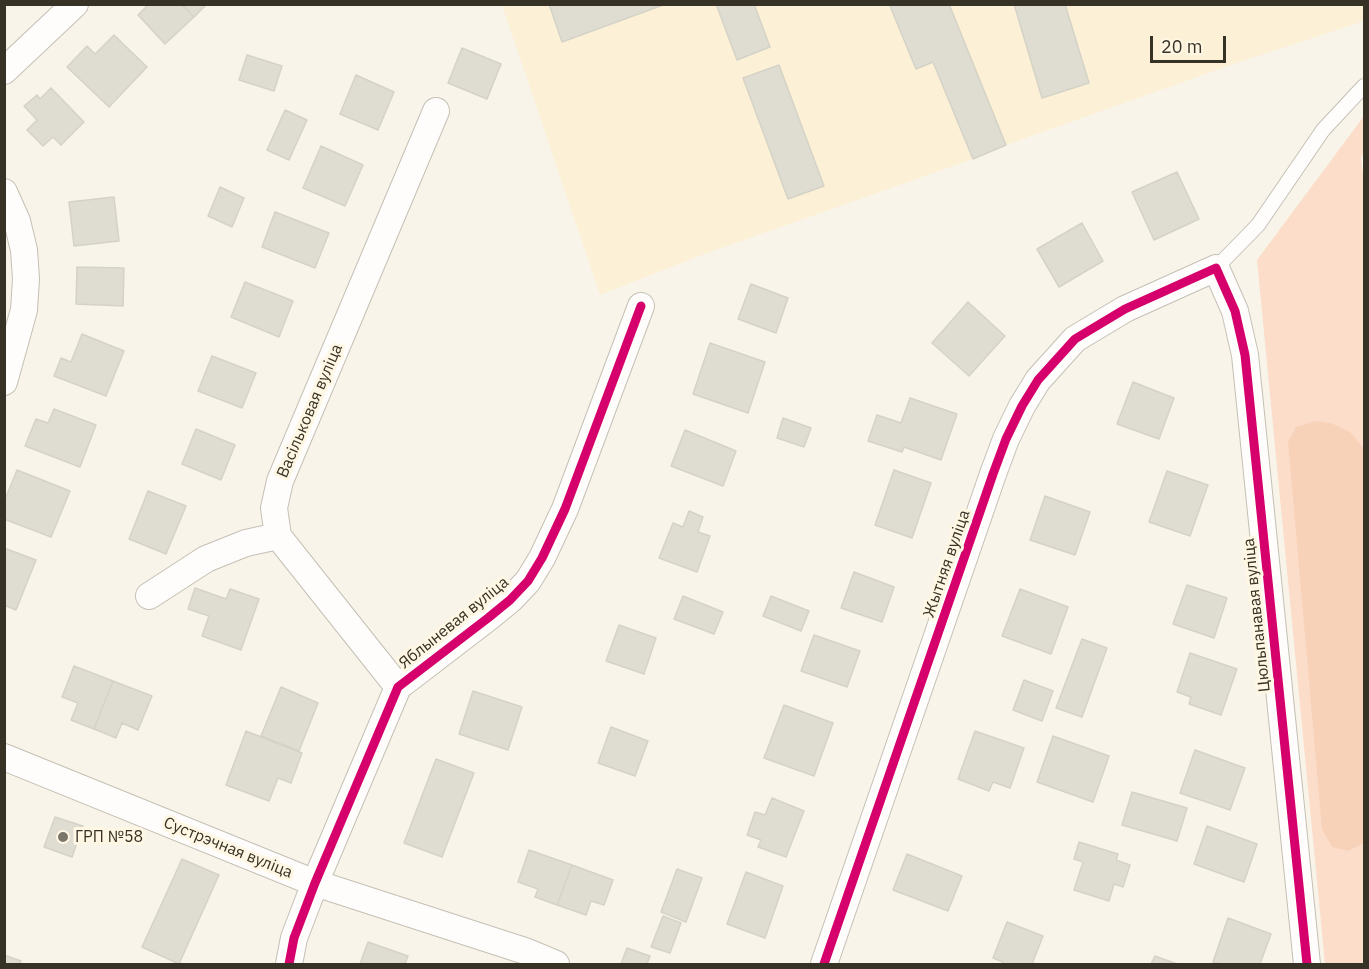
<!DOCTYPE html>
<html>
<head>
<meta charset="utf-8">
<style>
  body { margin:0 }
  #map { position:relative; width:1369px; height:969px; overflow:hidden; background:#f9f4e9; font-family:"IBM Plex Sans",sans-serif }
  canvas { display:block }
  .frame { position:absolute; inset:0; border:6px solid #373226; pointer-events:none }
  .scale { position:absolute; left:1150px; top:36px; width:76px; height:27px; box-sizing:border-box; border:3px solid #373226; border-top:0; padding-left:8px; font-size:18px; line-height:21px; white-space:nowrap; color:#373226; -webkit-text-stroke:4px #fff7e3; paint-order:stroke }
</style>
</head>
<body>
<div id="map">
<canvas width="1369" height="969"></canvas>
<div class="frame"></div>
<div class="scale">20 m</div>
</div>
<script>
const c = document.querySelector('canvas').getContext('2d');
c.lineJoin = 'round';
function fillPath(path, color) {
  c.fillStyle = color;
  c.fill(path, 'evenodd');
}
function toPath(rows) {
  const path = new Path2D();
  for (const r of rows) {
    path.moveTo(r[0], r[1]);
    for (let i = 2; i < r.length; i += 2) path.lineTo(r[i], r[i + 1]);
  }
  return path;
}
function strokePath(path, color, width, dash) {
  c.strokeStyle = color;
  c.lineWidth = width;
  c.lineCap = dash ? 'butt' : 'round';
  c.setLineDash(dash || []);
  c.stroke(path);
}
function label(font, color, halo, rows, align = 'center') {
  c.font = font + ' "IBM Plex Sans",sans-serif';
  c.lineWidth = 6;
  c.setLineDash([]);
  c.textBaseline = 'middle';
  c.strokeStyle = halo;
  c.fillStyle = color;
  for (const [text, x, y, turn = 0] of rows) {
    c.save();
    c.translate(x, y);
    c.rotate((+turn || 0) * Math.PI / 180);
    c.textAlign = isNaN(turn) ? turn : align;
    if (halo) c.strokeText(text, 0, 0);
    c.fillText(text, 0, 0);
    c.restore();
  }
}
fillPath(toPath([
  [1362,4,1364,21,1228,66,1006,145,973,159,699,256,600,295,502,5]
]), '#fcf1d6');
fillPath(toPath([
  [1364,116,1364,147,1361,159,1364,184,1364,964,1325,964,1257,260]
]), '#fbddca');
fillPath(toPath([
  [1315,421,1331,423,1350,432,1364,449,1364,843,1348,851,1332,847,1322,829,1288,442,1296,427]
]), '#f8d1b9');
const building = toPath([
  [149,4,181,4,194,17,165,44,138,15,149,4],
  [181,4,207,4,194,17,181,4],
  [549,4,663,4,663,5,562,42,549,4],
  [716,4,754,4,770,47,737,60,716,4],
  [894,4,949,4,1006,145,973,159,933,62,916,69,890,6,894,4],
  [1014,4,1065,4,1089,83,1042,98,1014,4],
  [114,35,147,67,109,107,67,67,87,46,95,54,114,35],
  [462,48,501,64,487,99,448,83,462,48],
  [247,55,282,66,274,91,239,80,247,55],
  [779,65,824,186,788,199,743,78,779,65],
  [356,75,394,92,378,130,340,114,356,75],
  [51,88,84,122,61,145,53,137,43,146,27,130,37,120,24,106,37,95,40,99,51,88],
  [285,110,307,120,289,160,267,150,285,110],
  [321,146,363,165,345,206,303,188,321,146],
  [1177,172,1199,219,1154,240,1132,192,1177,172],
  [220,187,244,198,232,227,208,216,220,187],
  [114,197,119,241,74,246,69,202,114,197],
  [275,212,329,233,315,268,262,247,275,212],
  [1082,223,1103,261,1059,287,1037,249,1082,223],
  [77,267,124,268,123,306,76,304,77,267],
  [245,282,293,301,279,337,231,317,245,282],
  [751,284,788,298,776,333,738,319,751,284],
  [968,302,1005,336,969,376,932,343,968,302],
  [82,334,124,351,106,396,54,376,61,358,71,362,82,334],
  [710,343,765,362,748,413,693,394,710,343],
  [212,356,256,373,242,408,198,391,212,356],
  [1133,382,1174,398,1159,439,1117,424,1133,382],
  [910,398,957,414,941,460,904,447,902,452,868,441,877,415,901,423,910,398],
  [54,409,96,425,80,467,25,446,36,419,48,423,54,409],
  [783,418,811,428,804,447,777,438,783,418],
  [196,429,235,445,221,480,182,464,196,429],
  [685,430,736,451,723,486,671,466,685,430],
  [17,470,70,491,51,537,4,519,4,502,17,470],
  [894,470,931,483,912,538,875,525,894,470],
  [1167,471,1208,485,1190,536,1149,522,1167,471],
  [148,491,186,506,166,554,129,539,148,491],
  [1045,496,1090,512,1075,555,1030,540,1045,496],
  [689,511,703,517,698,532,710,536,697,572,659,558,673,523,683,527,689,511],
  [4,548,36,560,16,610,4,605,4,548],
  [854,572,894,587,882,622,841,608,854,572],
  [1187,585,1227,598,1214,638,1173,624,1187,585],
  [195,588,226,599,230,589,259,599,241,650,202,636,209,616,188,609,195,588],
  [1020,589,1068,607,1051,654,1002,636,1020,589],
  [683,596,723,612,714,634,674,619,683,596],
  [771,596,809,611,801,631,763,616,771,596],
  [619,625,656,638,644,674,606,661,619,625],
  [814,635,860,651,847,687,801,671,814,635],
  [1082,639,1107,648,1082,717,1056,708,1082,639],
  [1190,653,1237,669,1221,715,1189,704,1191,697,1177,692,1190,653],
  [74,666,113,681,94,729,71,720,78,703,62,697,74,666],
  [1024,680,1053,691,1042,721,1013,710,1024,680],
  [113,681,152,696,138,730,122,723,116,738,94,729,113,681],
  [281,687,318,703,299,751,261,736,281,687],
  [473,691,522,707,508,750,459,734,473,691],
  [784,705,833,723,814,776,764,758,784,705],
  [611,727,648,741,635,776,598,763,611,727],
  [246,731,302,753,291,783,278,778,269,801,226,785,246,731],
  [975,731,1024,748,1010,788,993,782,989,791,958,779,975,731],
  [1053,736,1109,756,1093,802,1037,782,1053,736],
  [1195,750,1245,768,1230,810,1180,793,1195,750],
  [436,759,474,773,442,857,404,843,436,759],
  [1132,792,1187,808,1177,841,1122,825,1132,792],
  [772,798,804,811,786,857,758,847,761,840,747,835,755,812,765,815,772,798],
  [55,817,83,826,72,857,44,847,55,817],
  [1207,826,1257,844,1244,882,1194,864,1207,826],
  [1079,842,1118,854,1116,860,1130,865,1123,887,1114,884,1109,901,1074,890,1083,862,1074,859,1079,842],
  [529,850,572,865,557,905,535,897,538,889,518,882,529,850],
  [907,854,962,876,948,911,893,890,907,854],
  [182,859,219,875,179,964,142,947,182,859],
  [572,865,613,880,604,905,591,901,586,915,557,905,572,865],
  [677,869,702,878,686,922,661,912,677,869],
  [746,872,783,886,765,938,727,924,746,872],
  [663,916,681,923,670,953,651,947,663,916],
  [1228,918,1271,934,1260,964,1221,964,1213,962,1228,918],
  [1007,922,1043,936,1032,964,1002,964,1003,962,993,958,1007,922],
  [368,942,408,956,405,964,360,964,368,942],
  [627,948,650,956,647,964,621,964,627,948],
  [4,955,21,961,20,964,4,964,4,955],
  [1155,956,1177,964,1151,964,1155,956]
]);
fillPath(building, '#dfddd1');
strokePath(building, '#d5d2c7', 1.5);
const lane = toPath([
  [1216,268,1258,225,1323,130,1364,86]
]);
const street = toPath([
  [4,71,75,4],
  [4,192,17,221,24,250,26,279,24,310,4,382],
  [149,596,206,559,246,543,278,536],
  [398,687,278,536,274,508,280,481,436,111],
  [4,757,315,883,525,951,556,964],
  [289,964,294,938,315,883,398,687,488,618,510,600,528,581,542,558,565,509,641,306],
  [824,964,993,474,1006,439,1022,406,1038,380,1075,339,1125,309,1216,268,1235,311,1245,355,1307,964]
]);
strokePath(lane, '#c5c0b5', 16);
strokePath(street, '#c5c0b5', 28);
strokePath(lane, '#fefdfc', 14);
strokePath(street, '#fefdfc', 26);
strokePath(toPath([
  [289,964,294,938,315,883,398,687,488,618,510,600,528,581,542,558,565,509,641,306],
  [824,964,993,474,1006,439,1022,406,1038,380,1075,339,1125,309,1216,268,1235,311,1245,355,1307,964]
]), '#d6006c', 9);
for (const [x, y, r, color] of [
  [63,837,6,"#7b766a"]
]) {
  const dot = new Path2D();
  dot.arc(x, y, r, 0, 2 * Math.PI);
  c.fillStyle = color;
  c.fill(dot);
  strokePath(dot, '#fff7e3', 2);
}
label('16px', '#373226', '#fff7e3', [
  ["Васільковая вуліца",310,411,-67],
  ["Жытняя вуліца",947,564,-71],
  ["Цюльпанавая вуліца",1257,615,-96],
  ["Яблыневая вуліца",454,623,-39],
  ["Сустрэчная вуліца",228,848,22]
]);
label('16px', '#373226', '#fff7e3', [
  ["ГРП №58",75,837]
], 'left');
</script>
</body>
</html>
